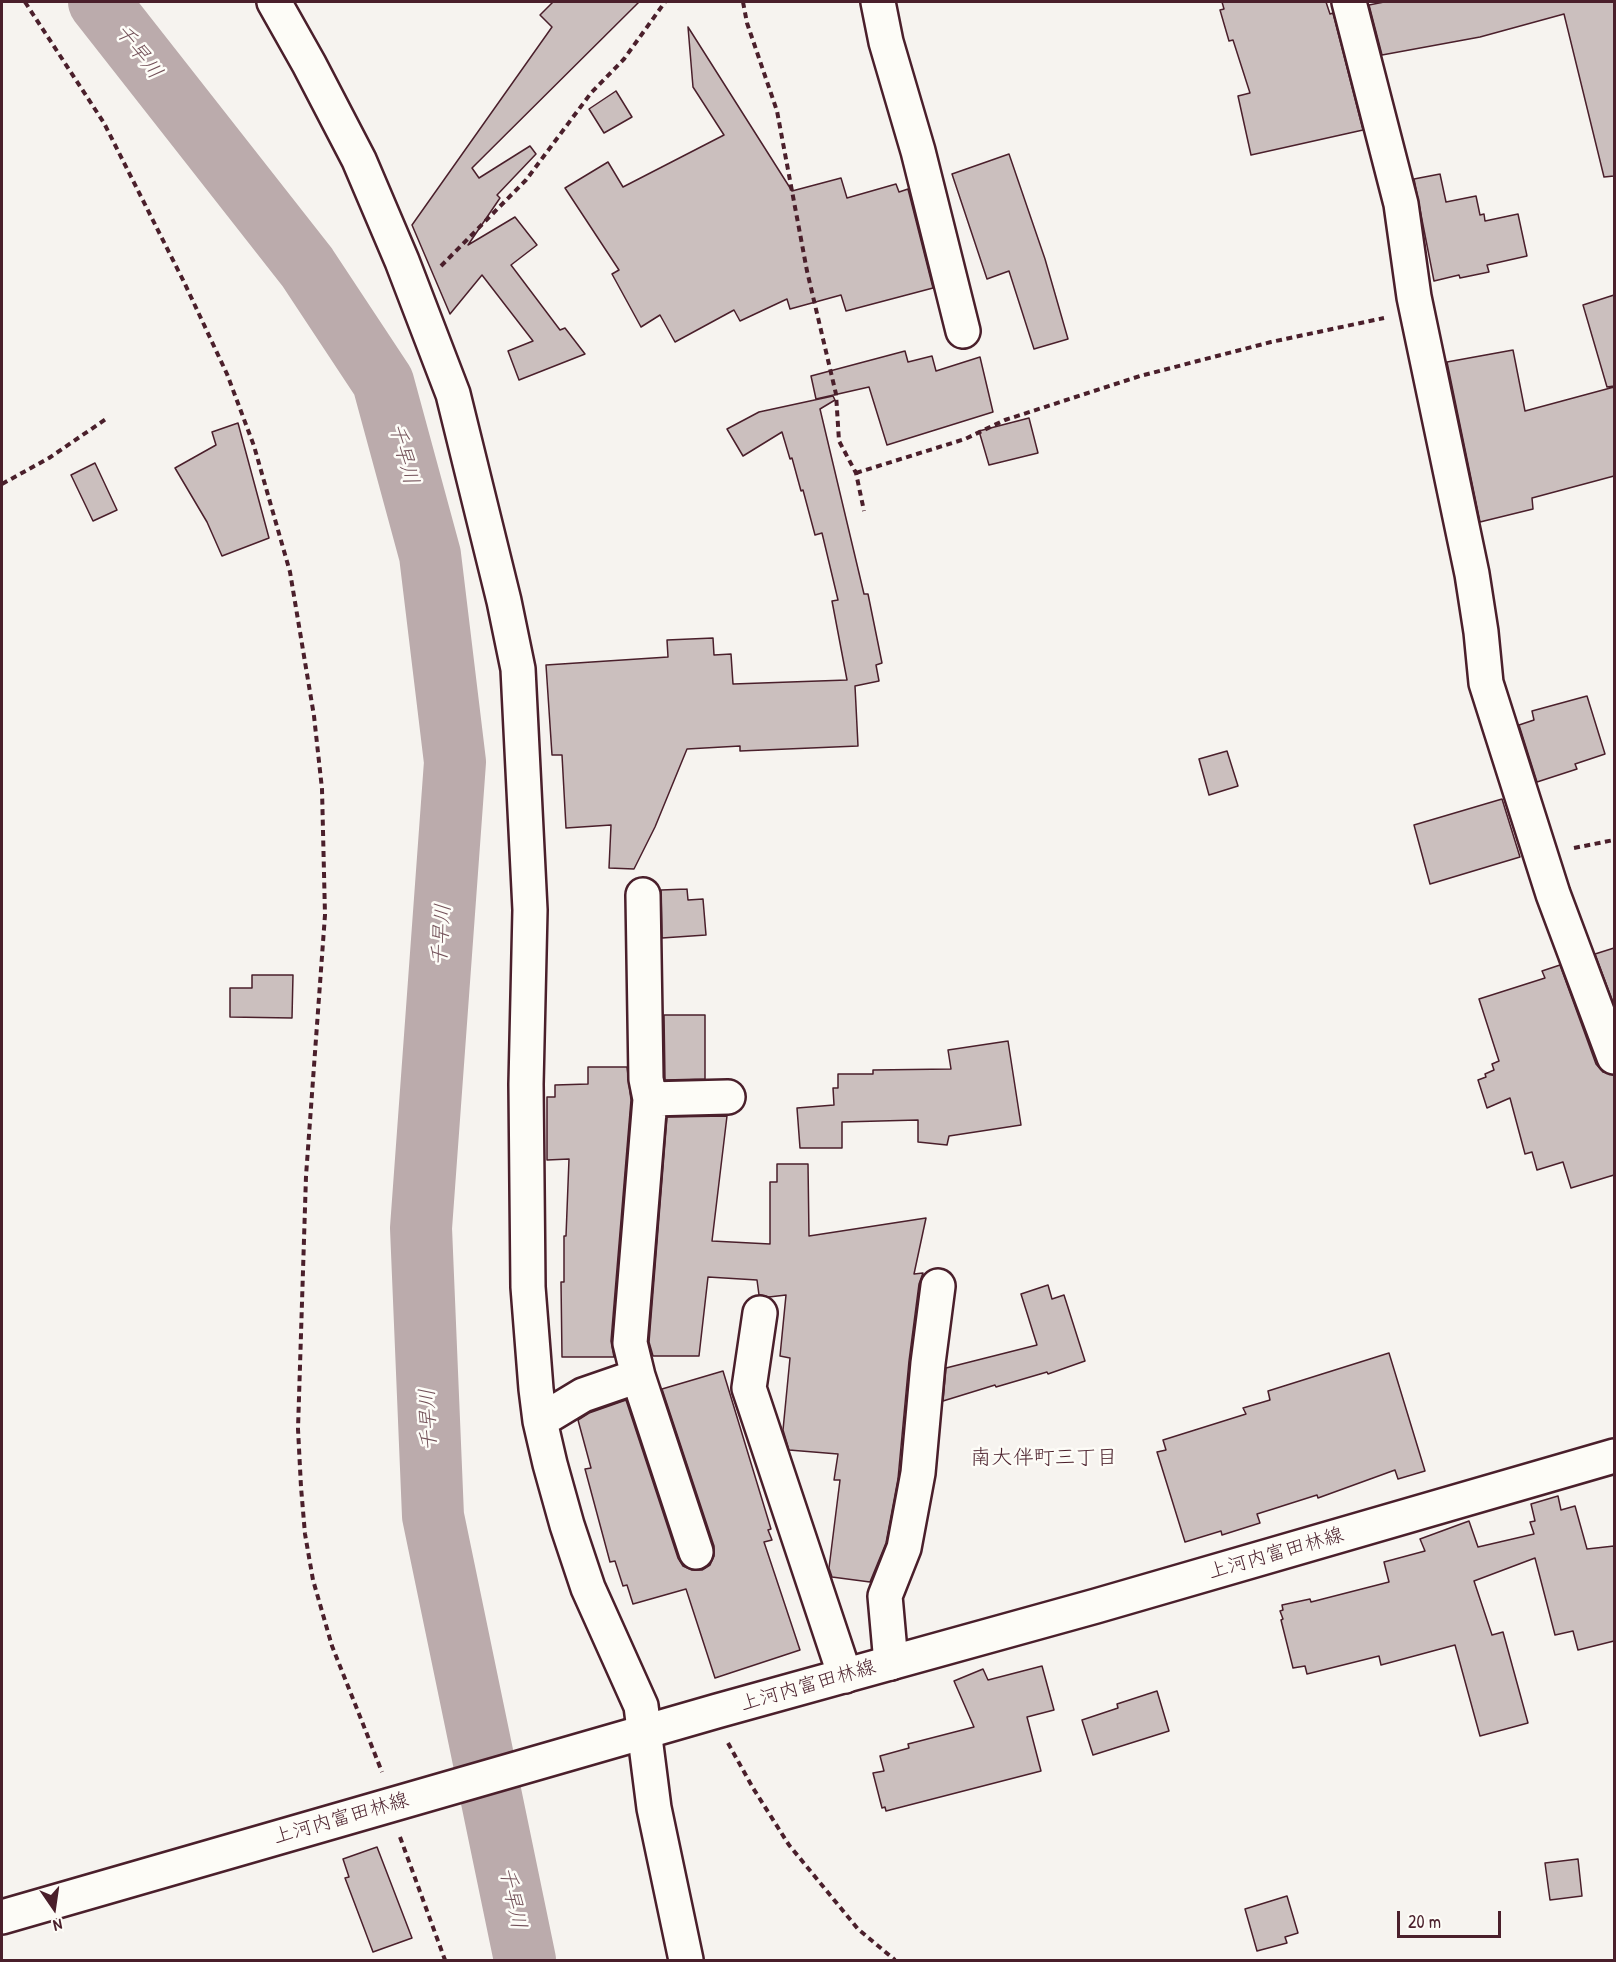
<!DOCTYPE html>
<html>
<head>
<meta charset="utf-8">
<style>
  body { margin:0 }
  #map { position:relative; width:1616px; height:1962px; overflow:hidden; background:#f6f3ef; font-family:"Patrick Hand",sans-serif }
  canvas { display:block }
  .frame { position:absolute; inset:0; border:3px solid #4a1f2b; pointer-events:none }
  .north { position:absolute; left:24px; top:1878px; width:60px; height:60px; -webkit-text-stroke:4px #fdfcf7; paint-order:stroke; rotate:167deg; font-size:16px; font-weight:700; line-height:24px; text-align:center; color:#4a1f2b }
  .north::after { content:''; display:block; margin:auto; width:21px; height:27px; background:#4a1f2b; clip-path:polygon(50% 0,100% 100%,50% 72%,0 100%) }
  .scale { position:absolute; left:1397px; top:1911px; width:104px; height:27px; box-sizing:border-box; border:3px solid #4a1f2b; border-top:0; padding-left:8px; font-size:18px; line-height:21px; white-space:nowrap; color:#4a1f2b; -webkit-text-stroke:4px #fdfcf7; paint-order:stroke }
</style>
</head>
<body>
<div id="map">
<canvas width="1616" height="1962"></canvas>
<div class="frame"></div>
<div class="north">N</div>
<div class="scale">20 m</div>
</div>
<script>
const c = document.querySelector('canvas').getContext('2d');
c.lineJoin = 'round';
function toPath(rows) {
  const path = new Path2D();
  for (const r of rows) {
    path.moveTo(r[0], r[1]);
    for (let i = 2; i < r.length; i += 2) path.lineTo(r[i], r[i + 1]);
  }
  return path;
}
function strokePath(path, color, width, dash) {
  c.strokeStyle = color;
  c.lineWidth = width;
  c.lineCap = dash ? 'butt' : 'round';
  c.setLineDash(dash || []);
  c.stroke(path);
}
function fillPath(path, color) {
  c.fillStyle = color;
  c.fill(path, 'evenodd');
}
function label(font, color, halo, rows, align = 'center') {
  c.font = font + ' "Patrick Hand","Klee One",sans-serif';
  c.lineWidth = 5;
  c.setLineDash([]);
  c.textBaseline = 'middle';
  c.strokeStyle = halo;
  c.fillStyle = color;
  for (const [text, x, y, turn = 0] of rows) {
    c.save();
    c.translate(x, y);
    c.rotate((+turn || 0) * Math.PI / 180);
    c.textAlign = isNaN(turn) ? turn : align;
    if (halo) c.strokeText(text, 0, 0);
    c.fillText(text, 0, 0);
    c.restore();
  }
}
strokePath(toPath([
  [99,2,307,267,383,382,430,555,455,762,421,1228,433,1516,525,1960]
]), '#bbabac', 62);
const building = toPath([
  [553,2,639,2,472,168,479,178,530,146,536,154,497,195,500,198,468,245,515,217,537,245,511,265,560,330,565,328,585,354,519,380,508,351,533,341,482,275,450,314,412,225,552,27,540,15,553,2],
  [1222,2,1326,2,1330,14,1333,13,1363,130,1251,155,1238,96,1250,93,1233,40,1229,41,1220,10,1224,9,1222,2],
  [1384,2,1614,2,1614,176,1604,177,1564,14,1480,37,1382,55,1369,5,1384,2],
  [688,27,792,191,841,178,847,198,896,184,899,192,908,189,933,288,846,311,841,295,790,309,787,299,740,321,734,310,675,342,660,315,641,327,612,274,619,270,565,188,608,162,623,187,724,135,693,87,688,27],
  [616,91,632,117,604,133,589,109,616,91],
  [1009,154,1045,259,1068,339,1034,349,1009,271,987,279,952,174,1009,154],
  [1440,174,1446,202,1476,196,1480,215,1484,214,1485,221,1518,214,1527,256,1487,265,1489,272,1460,278,1459,275,1434,281,1414,179,1440,174],
  [1614,295,1614,386,1607,387,1583,305,1614,295],
  [1513,350,1525,411,1614,387,1614,476,1532,498,1533,509,1480,522,1447,362,1513,350],
  [905,351,908,362,932,356,936,371,980,357,993,412,887,445,869,387,816,399,811,376,905,351],
  [833,396,835,400,820,409,864,594,868,594,882,663,876,665,879,681,855,686,858,746,740,751,740,746,687,749,655,827,634,869,609,868,611,825,566,828,562,755,552,755,546,665,668,657,667,640,713,638,714,655,731,654,733,684,847,680,832,601,838,600,822,533,815,535,803,490,801,491,792,458,790,459,782,432,743,456,727,429,759,412,833,396],
  [1029,418,1038,453,989,465,979,431,1029,418],
  [238,423,269,538,222,556,207,522,175,468,216,445,212,432,238,423],
  [95,463,117,510,93,521,71,475,95,463],
  [1587,696,1605,754,1575,764,1577,769,1537,782,1519,725,1534,720,1532,711,1587,696],
  [1227,751,1238,786,1209,795,1199,759,1227,751],
  [1502,799,1520,857,1430,884,1414,825,1502,799],
  [687,889,688,900,703,899,706,935,662,938,661,890,687,889],
  [1614,948,1614,1005,1595,954,1614,948],
  [1560,965,1596,1064,1603,1072,1614,1075,1614,1175,1571,1188,1563,1162,1537,1170,1532,1152,1525,1154,1510,1098,1487,1108,1478,1080,1486,1077,1485,1074,1494,1070,1492,1064,1499,1061,1479,999,1545,978,1542,971,1560,965],
  [252,975,293,975,292,1018,230,1017,230,988,252,988,252,975],
  [664,1015,705,1015,705,1079,665,1080,664,1015],
  [1008,1041,1021,1125,949,1136,947,1145,918,1142,918,1120,842,1122,842,1148,800,1148,797,1108,834,1105,833,1088,838,1088,838,1074,873,1074,873,1070,951,1069,948,1050,1008,1041],
  [588,1067,627,1067,631,1100,611,1341,614,1357,562,1357,561,1282,564,1282,564,1236,566,1236,569,1159,547,1160,547,1097,555,1097,555,1085,588,1084,588,1067],
  [727,1116,712,1241,770,1244,770,1182,777,1182,777,1164,808,1164,809,1236,926,1218,914,1274,923,1273,919,1284,909,1361,898,1479,886,1543,870,1582,832,1577,829,1568,840,1480,834,1480,838,1454,789,1450,783,1430,790,1358,780,1356,786,1295,769,1297,759,1295,757,1280,708,1277,699,1356,653,1356,649,1342,667,1117,727,1116],
  [1048,1285,1052,1299,1064,1295,1085,1361,1048,1374,1047,1372,996,1387,995,1385,943,1401,946,1368,1037,1345,1021,1294,1048,1285],
  [1389,1353,1425,1471,1398,1479,1395,1470,1318,1498,1317,1495,1257,1514,1260,1523,1222,1535,1221,1531,1185,1542,1157,1452,1166,1450,1163,1440,1246,1414,1243,1408,1270,1400,1268,1391,1389,1353],
  [723,1371,771,1529,768,1530,772,1540,764,1542,800,1650,715,1678,686,1589,633,1604,627,1585,623,1586,615,1561,610,1562,585,1469,591,1468,578,1420,589,1413,626,1400,678,1558,683,1566,692,1570,702,1570,710,1565,714,1556,714,1546,662,1389,723,1371],
  [1558,1496,1561,1510,1575,1506,1587,1549,1614,1546,1614,1641,1578,1650,1573,1631,1555,1635,1535,1558,1474,1581,1492,1635,1503,1632,1528,1723,1480,1736,1455,1645,1381,1665,1379,1656,1307,1674,1305,1666,1293,1668,1281,1620,1283,1619,1280,1611,1283,1610,1282,1605,1310,1599,1311,1602,1389,1582,1384,1562,1425,1551,1420,1539,1469,1521,1478,1547,1534,1534,1530,1522,1535,1521,1531,1504,1558,1496],
  [1042,1666,1054,1710,1027,1717,1041,1771,886,1811,885,1807,882,1808,873,1773,884,1771,880,1756,909,1748,908,1744,974,1727,954,1681,983,1669,988,1680,1042,1666],
  [1157,1691,1169,1731,1093,1755,1082,1720,1118,1708,1117,1704,1157,1691],
  [377,1847,412,1938,373,1952,345,1878,349,1877,343,1859,377,1847],
  [1578,1859,1582,1896,1550,1900,1545,1863,1578,1859],
  [1287,1896,1298,1933,1285,1937,1287,1943,1257,1951,1245,1909,1287,1896]
]);
fillPath(building, '#cbbfbe');
strokePath(building, '#4a1f2b', 1.5);
const minor = toPath([
  [274,2,309,64,359,160,402,261,453,394,504,601,518,669,530,910,526,1084,528,1287,536,1389,540,1421,550,1464,567,1525,588,1588,641,1706,654,1808,686,1960],
  [878,2,886,42,918,151,963,331],
  [1349,2,1401,204,1414,297,1472,574,1481,632,1486,683,1553,894,1614,1057],
  [643,895,646,1079,650,1099],
  [760,1313,749,1388,845,1676],
  [540,1421,583,1395,638,1376],
  [696,1552,638,1376,630,1343,650,1099,728,1097],
  [891,1663,885,1596,904,1548,918,1473,928,1363,938,1286]
]);
const major = toPath([
  [2,1917,717,1711,1096,1606,1614,1456]
]);
strokePath(minor, '#4a1f2b', 38);
strokePath(major, '#4a1f2b', 38);
strokePath(toPath([
  [25,2,104,123,184,282,227,374,254,446,290,572,314,716,322,789,325,915,306,1176,298,1429,301,1487,305,1534,313,1580,332,1646,382,1772],
  [743,2,747,23,777,111,807,271,836,394,839,441,856,473,864,511],
  [441,266,526,180,591,93,624,59,665,2],
  [856,473,965,439,1005,420,1140,376,1271,342,1384,318],
  [2,484,49,458,106,419],
  [1574,848,1614,840],
  [728,1743,753,1788,789,1845,858,1929,895,1960],
  [400,1837,445,1960]
]), '#4a1f2b', 4, [6, 4.5]);
strokePath(minor, '#fdfcf7', 33);
strokePath(major, '#fdfcf7', 33);
label('20px', '#4a1f2b', '#fdfcf7', [
  ["上河内富田林線",1276,1554,-16],
  ["上河内富田林線",808,1686,-16],
  ["上河内富田林線",341,1819,-16]
]);
label('italic 21px', '#725058', '#fdfcf7', [
  ["千早川",138,52,52],
  ["千早川",403,454,75],
  ["千早川",442,935,-86],
  ["千早川",429,1420,-92],
  ["千早川",512,1898,78]
]);
label('21px', '#4a1f2b', '#fdfcf7', [
  ["南大伴町三丁目",1044,1458]
]);
</script>
</body>
</html>
